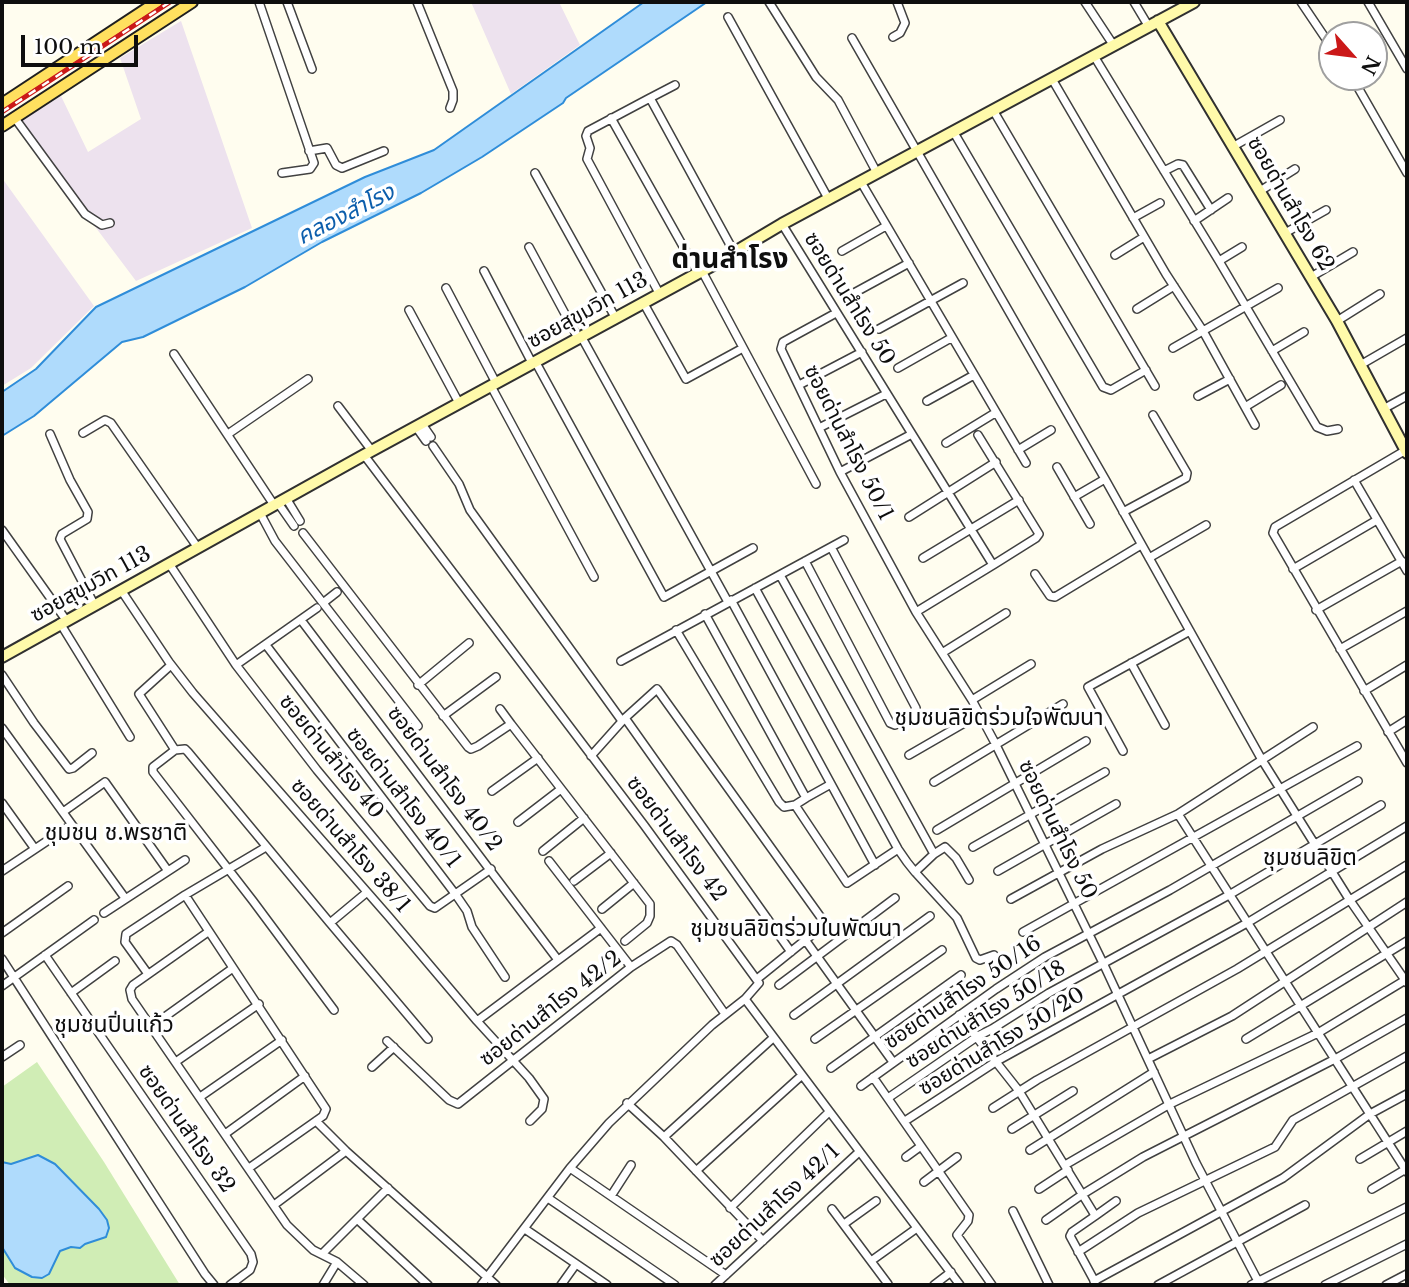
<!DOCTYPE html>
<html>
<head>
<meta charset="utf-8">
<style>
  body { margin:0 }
  #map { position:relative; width:1409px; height:1287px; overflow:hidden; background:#fffdef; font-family:"Libre Baskerville",serif }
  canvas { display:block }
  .frame { position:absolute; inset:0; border:4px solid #0e0e0e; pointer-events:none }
  .north { position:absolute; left:1318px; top:21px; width:70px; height:70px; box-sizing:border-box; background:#fff; border:2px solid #9f9f9f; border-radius:50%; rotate:118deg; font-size:19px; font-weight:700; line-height:28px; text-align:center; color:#0e0e0e }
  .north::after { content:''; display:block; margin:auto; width:24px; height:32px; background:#cb1919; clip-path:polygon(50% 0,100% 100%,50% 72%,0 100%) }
  .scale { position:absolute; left:21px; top:35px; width:117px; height:32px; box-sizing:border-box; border:4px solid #0e0e0e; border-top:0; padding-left:9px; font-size:21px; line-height:24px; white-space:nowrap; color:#0e0e0e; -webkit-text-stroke:5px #fff; paint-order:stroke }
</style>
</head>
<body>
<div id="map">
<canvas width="1409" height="1287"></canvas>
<div class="frame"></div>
<div class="north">N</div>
<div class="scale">100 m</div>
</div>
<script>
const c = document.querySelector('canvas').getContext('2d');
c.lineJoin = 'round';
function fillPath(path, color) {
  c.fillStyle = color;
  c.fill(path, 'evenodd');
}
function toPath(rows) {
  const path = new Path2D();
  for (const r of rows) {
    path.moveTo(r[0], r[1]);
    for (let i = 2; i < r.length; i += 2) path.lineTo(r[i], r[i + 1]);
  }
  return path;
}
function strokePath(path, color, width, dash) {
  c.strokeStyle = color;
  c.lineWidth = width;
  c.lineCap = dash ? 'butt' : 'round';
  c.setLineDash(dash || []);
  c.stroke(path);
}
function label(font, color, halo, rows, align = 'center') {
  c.font = font + ' "Libre Baskerville","Noto Sans Thai",serif';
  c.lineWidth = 7;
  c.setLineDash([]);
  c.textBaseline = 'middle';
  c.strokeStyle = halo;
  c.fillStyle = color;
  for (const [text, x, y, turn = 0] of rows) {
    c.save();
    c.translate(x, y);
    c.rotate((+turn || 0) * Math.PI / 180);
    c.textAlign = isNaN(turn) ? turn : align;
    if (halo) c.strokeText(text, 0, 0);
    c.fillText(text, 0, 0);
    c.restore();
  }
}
fillPath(toPath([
  [471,2,559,2,580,45,511,94],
  [181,21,252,228,136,281,17,123,61,96,88,152,141,119,120,58],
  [2,178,94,306,31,368,2,386]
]), '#ede2ee');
fillPath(toPath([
  [37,1062,104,1162,180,1285,10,1285,2,1274,2,1087]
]), '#d0edb5');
const water = toPath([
  [644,2,707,2,566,98,563,103,482,157,421,193,322,242,245,287,143,337,122,342,34,416,2,436,2,392,36,369,96,307,365,177,434,150,644,2],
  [38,1155,55,1164,99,1209,107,1220,109,1228,106,1237,85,1244,80,1248,71,1247,60,1251,49,1274,42,1278,32,1277,15,1268,2,1247,2,1162,11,1164,38,1155]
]);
fillPath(water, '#afdbfc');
strokePath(water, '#2f8dd9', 2);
const street = toPath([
  [259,2,314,163,310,169,282,173],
  [287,2,312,69],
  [417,2,453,91,453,100,450,108],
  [769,2,816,77,838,100,877,173],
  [1085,2,1114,46],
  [1134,2,1149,27],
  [1301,2,1332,48],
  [1368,2,1407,69],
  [728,17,829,200],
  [893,37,900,33,905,23,897,2],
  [852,38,1105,479,1262,760,1349,899,1407,983],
  [1094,56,1219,261,1317,427,1327,431,1338,429],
  [1352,77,1407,173],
  [1052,79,1166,274,1203,331,1255,425],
  [675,85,650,98,734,252],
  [650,98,588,131,586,136,590,148,587,159,659,293],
  [993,110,1155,386],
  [14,117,85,214,102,225,110,223],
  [611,118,698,273],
  [953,131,1103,387,1111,390,1146,370],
  [1234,146,1280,120],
  [309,151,327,148,336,165,342,168,384,151],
  [1164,171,1178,164,1183,165,1211,210],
  [535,173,615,317],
  [861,182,1026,463],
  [1260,191,1295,169],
  [1133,218,1160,203],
  [1194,221,1228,198],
  [782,224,993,565,916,612,972,700,995,743,1104,965,1196,1163,1260,1285],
  [1285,233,1326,210],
  [529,247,578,338],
  [842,251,886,226],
  [1115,255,1144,237],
  [1219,261,1242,247],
  [484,271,532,363],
  [702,271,816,484],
  [1311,277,1353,252],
  [446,288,496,383],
  [854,293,909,263],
  [643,302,686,379,743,348],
  [1137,309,1174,286],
  [409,310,459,403],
  [836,313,783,342,781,349,840,472,916,612],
  [1337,321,1380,294],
  [879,329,963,283],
  [581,336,728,602],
  [1173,348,1278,288],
  [1272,351,1304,332],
  [174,354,274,505],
  [535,361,664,597,753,548],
  [1362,364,1407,338],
  [898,368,951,338],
  [799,385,862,352],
  [491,386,594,577],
  [1198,396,1230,379],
  [927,401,974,375],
  [338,406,372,451],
  [1245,407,1281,385],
  [1385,408,1407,396],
  [422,424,431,437],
  [416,427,426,441],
  [819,428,886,394],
  [83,433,105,420,111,423,198,548],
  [50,434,70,480,88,512,87,519,62,534,60,539,94,604],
  [228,434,308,379],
  [978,435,1039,534,1036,538,993,565],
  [946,443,995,413],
  [433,446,459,484,470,510,622,721],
  [1018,450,1051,430],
  [1406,450,1275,527,1273,533,1407,763],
  [364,455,644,825,759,983,745,999,712,1025,609,1123,570,1168,481,1285],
  [1057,467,1090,524],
  [840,472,910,435],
  [1354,480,1407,571],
  [1074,497,1105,479],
  [286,498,300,521],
  [278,503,294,526],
  [1123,512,1186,478,1187,473,1153,415],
  [260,513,275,541,418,726],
  [909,517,996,462],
  [2,530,66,620],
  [303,533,468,747,471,749,478,746,511,724,500,709],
  [923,558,1019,500],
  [1149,558,1206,525],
  [805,561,890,723,895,725,912,717,916,708,831,547],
  [170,565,236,665,317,770,430,906,435,908,491,869],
  [1293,569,1377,520],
  [1035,574,1050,596,1055,597,1141,545],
  [780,575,934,854],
  [755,588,898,849,907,862,915,872,934,854,945,847,956,858,969,880],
  [121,590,169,662,193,693,389,917,477,1021,529,1078,544,1099,542,1109,530,1121],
  [731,600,875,865],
  [323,603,337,592],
  [1316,610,1402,561],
  [301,620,558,960],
  [60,623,130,737],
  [676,630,779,802,784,807,795,805,806,798,705,614],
  [266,645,456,895,467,911,472,927,505,977],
  [1340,649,1407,611],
  [942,653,1006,613],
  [621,661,844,540],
  [1131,663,1165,725],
  [171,665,139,694,175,750],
  [236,665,317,608],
  [2,675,34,723,69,769,73,768,92,753],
  [418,685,469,643],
  [1364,691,1407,665],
  [972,700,1031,664],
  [443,716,496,677],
  [625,718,791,952],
  [511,724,650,904,650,916,647,923,625,941],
  [2,728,125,898],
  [1388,732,1407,720],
  [1123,751,1088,687,1190,631],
  [909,755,980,714],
  [591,756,625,718,657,689,822,919,819,929,757,979],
  [934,782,1063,704],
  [492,791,538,758],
  [806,798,831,784],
  [2,803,35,849],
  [795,805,847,883,898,849],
  [63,812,105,782,168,871],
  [1178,814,1407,1172],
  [518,822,561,789],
  [937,830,1086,741],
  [973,847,1105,772],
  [543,851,584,818],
  [549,861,631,967],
  [2,871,71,825],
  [998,871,1116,804],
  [915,872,957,918,976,958,980,960,994,955],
  [574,881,611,853],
  [185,895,326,1109,323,1116,249,1168],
  [1011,899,1102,849,1178,814,1313,727],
  [602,909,634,883],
  [104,913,185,860],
  [330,923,428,1039],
  [208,932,133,985,130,990,132,999,287,1225,313,1250,337,1262,364,1285],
  [1023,932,1357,746],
  [2,933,68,886],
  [806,941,893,1062],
  [45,955,251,1254,253,1262,250,1270,230,1285],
  [2,959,205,1274,214,1285],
  [148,974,125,942,126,934,185,895,266,847],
  [779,985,895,898],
  [2,986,94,920],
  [71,993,115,961],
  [745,999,960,1285],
  [334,1010,253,901,153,772,153,767,175,750,185,749,188,752,330,923,366,893],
  [794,1015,930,916],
  [959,1015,1019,1091,1093,1212,1095,1216,1072,1232,1070,1236,1095,1282],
  [477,1021,601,928],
  [152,1026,233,968],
  [815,1039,942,950],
  [1246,1039,1407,941],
  [387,1041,449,1100,458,1104,631,967,671,941,677,945,725,1014],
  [2,1057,20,1045],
  [1148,1059,1232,1016,1407,902],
  [177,1061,259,1004],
  [372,1067,394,1047],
  [831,1068,961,975],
  [873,1077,969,1215,968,1221,957,1235,992,1285],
  [861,1086,996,989,1045,957,1170,890,1358,781],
  [200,1097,282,1040],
  [888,1098,978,1036,992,1029,1049,993,1229,895,1381,805],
  [627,1103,664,1137,763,1241],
  [993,1108,1037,1080,1237,969,1407,865],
  [316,1121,346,1151,496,1285],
  [905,1121,997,1061,1247,923,1407,826],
  [1012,1129,1073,1091],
  [225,1134,305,1076],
  [664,1137,773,1038],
  [1030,1150,1154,1072],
  [906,1157,921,1146],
  [1360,1159,1407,1131],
  [1065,1165,1170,1104,1318,1033,1407,979],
  [570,1168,726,1275],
  [696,1171,801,1076],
  [924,1182,957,1157],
  [1039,1189,1068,1170],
  [1372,1189,1406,1169],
  [611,1196,631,1165],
  [548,1198,675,1285],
  [274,1205,346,1151],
  [730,1208,829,1112],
  [832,1209,888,1284],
  [1013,1211,1049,1285],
  [1095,1216,1116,1201],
  [358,1220,428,1285],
  [1046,1220,1083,1194,1143,1157,1335,1059,1407,1018],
  [844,1224,876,1201],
  [525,1229,607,1285],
  [1078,1252,1138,1213,1275,1147,1293,1120,1407,1056],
  [322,1254,388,1188],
  [871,1261,917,1228],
  [1094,1281,1283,1178,1370,1114,1407,1094],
  [323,1285,337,1262],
  [561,1285,576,1264],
  [715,1285,859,1152],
  [934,1285,951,1272],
  [1158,1285,1305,1205],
  [1251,1285,1407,1207],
  [1325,1285,1407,1244],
  [1386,1285,1407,1274]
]);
const secondary = toPath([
  [1158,21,1337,321,1407,453],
  [2,657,364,455,713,265,782,224,1194,2]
]);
const primary = toPath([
  [2,104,157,2],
  [2,126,192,2]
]);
strokePath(street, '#414141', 10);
strokePath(secondary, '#303030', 14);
strokePath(primary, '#1f1f1f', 14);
strokePath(street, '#fff', 7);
strokePath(secondary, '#fffaaa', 10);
strokePath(primary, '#ffe05f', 10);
const rail = toPath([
  [2,112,170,2]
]);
strokePath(rail, '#cb1919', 5);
strokePath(rail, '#fff', 2.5, [8]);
label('21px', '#0e0e0e', '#fff', [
  ["ซอยด่านสำโรง 62",1290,204,60],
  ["ซอยด่านสำโรง 50",849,299,58],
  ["ซอยสุขุมวิท 113",588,311,-29],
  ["ซอยด่านสำโรง 50/1",848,443,63],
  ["ซอยสุขุมวิท 113",91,585,-29],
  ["ซอยด่านสำโรง 40",331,757,51],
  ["ซอยด่านสำโรง 40/2",444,779,53],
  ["ซอยด่านสำโรง 40/1",403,798,52],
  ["ซอยด่านสำโรง 50",1057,830,64],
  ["ซอยด่านสำโรง 42",676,839,53],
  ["ซอยด่านสำโรง 38/1",350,846,49],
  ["ซอยด่านสำโรง 50/16",963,993,-34],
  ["ซอยด่านสำโรง 42/2",551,1009,-38],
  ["ซอยด่านสำโรง 50/18",986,1015,-32],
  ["ซอยด่านสำโรง 50/20",1002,1042,-31],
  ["ซอยด่านสำโรง 32",186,1129,55],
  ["ซอยด่านสำโรง 42/1",775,1206,-43]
]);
label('italic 23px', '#0c5eac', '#fff', [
  ["คลองสำโรง",346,215,-27]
]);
label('23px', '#0e0e0e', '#fff', [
  ["ชุมชนลิขิตร่วมใจพัฒนา",999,719],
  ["ชุมชน ช.พรชาติ",116,834],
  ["ชุมชนลิขิต",1310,859],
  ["ชุมชนลิขิตร่วมในพัฒนา",796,930],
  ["ชุมชนปิ่นแก้ว",114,1026]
]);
label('bold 28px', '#0e0e0e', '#fff', [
  ["ด่านสำโรง",730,260]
]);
</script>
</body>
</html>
